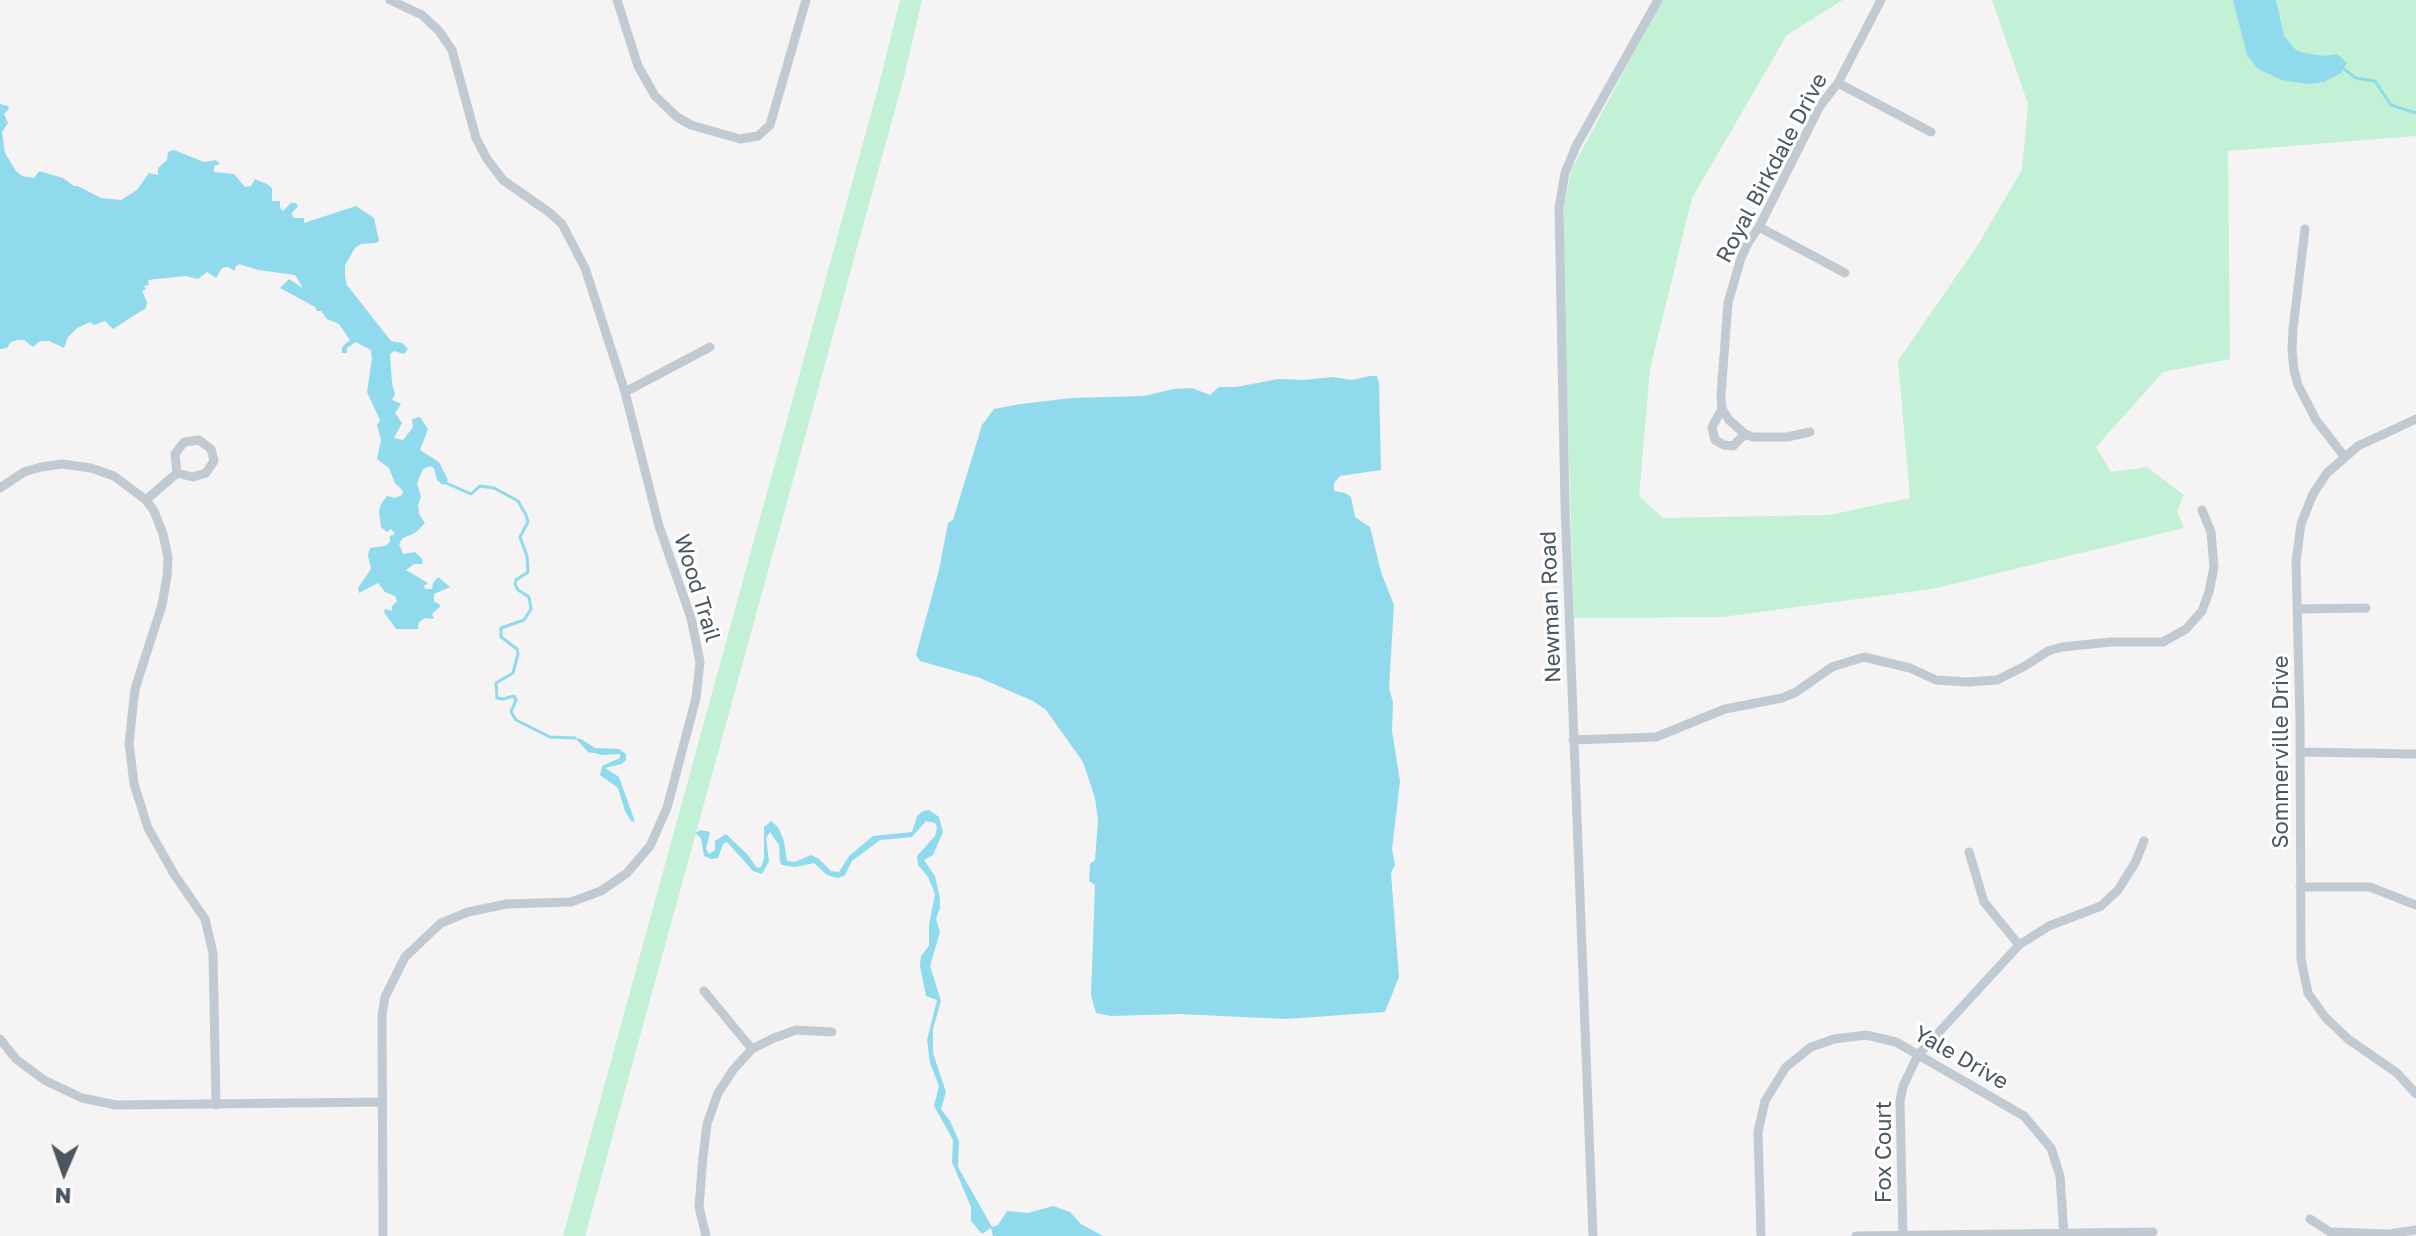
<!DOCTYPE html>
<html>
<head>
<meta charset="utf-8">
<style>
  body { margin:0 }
  #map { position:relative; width:2416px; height:1236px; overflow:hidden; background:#f5f3f3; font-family:"Golos Text",sans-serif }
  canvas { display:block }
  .north { position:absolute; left:24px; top:1132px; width:80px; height:80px; -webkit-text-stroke:6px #fff; paint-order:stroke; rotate:182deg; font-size:22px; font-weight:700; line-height:32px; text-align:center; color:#4a5661 }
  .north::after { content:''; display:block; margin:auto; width:28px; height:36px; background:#4a5661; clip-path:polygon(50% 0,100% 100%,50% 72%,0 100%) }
</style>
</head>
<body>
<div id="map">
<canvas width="2416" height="1236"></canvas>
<div class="north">N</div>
</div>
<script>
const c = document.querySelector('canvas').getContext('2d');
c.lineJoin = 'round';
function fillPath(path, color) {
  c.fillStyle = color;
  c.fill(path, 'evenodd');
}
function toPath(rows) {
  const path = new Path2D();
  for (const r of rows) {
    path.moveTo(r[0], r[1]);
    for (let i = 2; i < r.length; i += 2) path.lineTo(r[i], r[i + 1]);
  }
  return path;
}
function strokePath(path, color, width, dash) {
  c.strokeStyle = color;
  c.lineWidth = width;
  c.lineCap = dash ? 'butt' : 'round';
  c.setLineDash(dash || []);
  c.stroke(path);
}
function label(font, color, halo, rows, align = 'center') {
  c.font = font + ' "Golos Text",sans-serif';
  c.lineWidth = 6;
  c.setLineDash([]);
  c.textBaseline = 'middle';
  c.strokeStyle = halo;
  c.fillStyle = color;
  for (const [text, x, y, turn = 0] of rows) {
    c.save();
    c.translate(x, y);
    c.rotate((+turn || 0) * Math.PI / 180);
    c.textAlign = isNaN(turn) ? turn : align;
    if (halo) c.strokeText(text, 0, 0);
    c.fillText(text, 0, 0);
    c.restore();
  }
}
fillPath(toPath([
  [900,0,922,0,904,77,585,1236,563,1236,880,81],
  [1662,0,1843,0,1787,35,1692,198,1650,369,1639,496,1663,518,1829,515,1910,498,1898,361,1977,246,2022,170,2028,104,1992,0,2416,0,2416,136,2228,151,2230,359,2163,372,2096,447,2111,472,2147,467,2184,495,2177,511,2184,528,1932,589,1722,617,1574,618,1562,237,1564,204,1572,169]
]), '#c3f1d5');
fillPath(toPath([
  [2233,0,2276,0,2284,36,2296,50,2304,53,2324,56,2337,54,2347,63,2341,73,2324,82,2307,84,2282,80,2258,69,2247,55],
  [0,104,8,106,9,109,4,114,8,123,2,132,5,153,16,171,22,176,34,178,39,171,63,178,74,186,78,186,101,198,121,200,137,190,149,173,158,175,158,168,167,160,168,152,174,150,204,162,216,160,220,164,214,166,214,172,234,174,245,187,251,186,255,179,267,184,272,188,272,201,280,201,280,208,283,211,291,203,296,203,298,206,292,213,293,218,304,218,304,223,356,206,374,218,379,241,376,243,361,244,355,248,345,265,345,277,347,285,391,341,402,343,408,349,404,354,394,351,390,354,392,384,395,394,392,400,401,404,395,413,402,423,394,438,403,440,413,427,412,419,420,417,428,429,420,450,439,462,448,480,443,485,437,480,434,468,430,466,423,469,417,483,421,497,418,505,419,514,425,523,415,533,403,538,399,544,403,554,415,552,423,560,422,564,414,564,406,570,428,583,424,586,425,589,432,589,433,583,438,577,450,587,434,594,434,601,441,606,432,614,434,619,425,618,419,622,418,629,396,629,384,612,385,609,392,611,392,606,397,601,395,596,385,592,378,583,359,593,358,588,371,569,368,555,370,548,385,546,390,542,390,536,395,534,391,529,387,532,381,527,379,511,381,504,387,496,395,498,402,495,403,491,395,483,389,468,377,459,381,440,377,425,380,420,367,392,372,358,371,350,356,342,347,348,347,353,342,353,342,347,350,340,339,324,327,319,321,311,317,311,315,307,280,288,289,279,303,288,295,275,258,270,239,264,235,267,235,271,228,267,222,268,216,278,207,272,198,279,186,276,148,280,149,285,144,286,146,289,142,291,147,302,146,308,113,329,105,321,94,325,90,322,77,328,68,337,64,348,49,341,40,341,33,347,24,340,17,340,11,342,7,348,0,349],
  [1370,376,1377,376,1379,383,1381,470,1340,476,1334,483,1334,491,1345,493,1351,497,1355,517,1370,527,1381,572,1394,605,1389,688,1393,702,1392,731,1400,781,1392,849,1395,865,1391,873,1399,977,1385,1012,1285,1019,1180,1014,1111,1016,1096,1013,1091,995,1095,885,1089,881,1090,864,1095,860,1098,820,1095,798,1083,762,1046,710,1033,701,980,678,920,661,916,655,939,570,948,523,953,520,982,425,994,409,1021,404,1072,398,1144,396,1174,389,1192,388,1210,395,1219,387,1236,387,1278,379,1304,380,1332,377,1352,380],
  [575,738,581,739,595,748,619,749,626,754,626,760,622,764,605,768,619,777,635,822,631,821,625,811,618,788,600,775,602,766,620,758,620,754,603,755,588,752],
  [929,810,939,817,943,832,933,855,924,860,935,876,940,899,940,908,936,919,940,932,930,966,941,1001,933,1029,933,1053,946,1092,941,1109,950,1121,959,1141,958,1167,992,1227,998,1225,1007,1211,1028,1213,1053,1206,1070,1212,1081,1224,1103,1236,993,1236,991,1228,982,1234,971,1221,971,1207,952,1162,953,1140,934,1106,939,1086,930,1063,927,1040,937,1000,926,996,920,966,921,956,929,946,929,925,935,894,928,877,918,865,917,856,935,836,937,828,935,823,926,821,912,837,880,840,852,861,845,875,838,878,827,875,814,863,795,867,782,865,780,862,779,845,770,832,766,838,769,861,762,874,753,871,727,842,723,844,718,858,711,859,704,856,701,838,695,833,701,830,710,832,706,849,709,854,715,850,715,841,726,834,747,854,757,868,761,867,764,858,764,827,771,821,778,827,784,841,787,861,795,862,811,855,819,859,831,871,839,872,849,856,873,836,912,832,917,816,923,811]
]), '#90daee');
strokePath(toPath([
  [2341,67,2356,78,2375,81,2391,105,2416,113],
  [446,483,471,494,480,486,494,488,518,501,526,515,528,522,520,537,527,556,528,572,516,580,515,584,518,590,529,597,531,609,524,620,501,628,501,637,517,649,518,654,513,673,496,683,497,698,503,699,514,696,516,700,511,712,516,720,550,737,575,738]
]), '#90daee', 3);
strokePath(toPath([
  [617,0,638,66,655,96,677,117,691,125,740,139,758,136,770,125,806,0],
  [1838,83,1931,132],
  [1759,227,1845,273],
  [2305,229,2293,329,2292,350,2294,370,2298,385,2316,420,2344,456],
  [625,392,710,347],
  [1722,409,1712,427,1715,440,1724,445,1733,446,1745,434],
  [2416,419,2358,446,2327,473,2313,494,2301,524,2296,562,2300,719,2301,959,2308,993,2325,1017,2348,1039,2397,1073,2416,1094],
  [1810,432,1787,437,1753,437,1745,434,1729,420,1722,409,1721,395,1728,303,1741,258,1748,243,1759,227,1820,106,1838,83,1881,0],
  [0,488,24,472,41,467,62,464,91,468,114,476,146,500,154,511,163,534,168,557,167,576,162,605,135,689,129,743,134,784,148,828,174,874,205,919,213,953,216,1105],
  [146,500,177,473,193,477,206,473,214,461,211,449,199,440,184,442,175,454,177,473],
  [2298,609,2366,608],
  [1573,740,1656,737,1725,709,1782,698,1796,692,1832,667,1864,657,1910,668,1936,680,1968,682,1997,680,2025,666,2048,651,2062,647,2111,642,2163,642,2186,629,2202,611,2209,592,2214,567,2211,532,2202,510],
  [2300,752,2416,754],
  [1969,852,1984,902,2019,945],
  [2300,887,2370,887,2416,905],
  [704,991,752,1049],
  [0,1039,16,1059,44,1080,82,1098,116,1105,382,1102],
  [2310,1219,2330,1232,2389,1234,2416,1230],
  [1903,1235,1900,1101,1903,1086,1918,1055,2019,945,2049,926,2101,906,2118,890,2135,863,2144,841],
  [383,1236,382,1016,385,997,405,957,441,923,468,912,507,904,571,902,601,891,627,873,650,846,667,808,696,698,700,662,691,618,659,526,625,392,585,268,562,224,550,213,503,180,487,159,476,138,452,50,439,31,422,15,390,0],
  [706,1236,699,1207,703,1157,707,1124,718,1093,733,1070,752,1049,774,1038,796,1030,832,1032],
  [1593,1236,1565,505,1559,208,1565,173,1576,146,1658,0],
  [1761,1236,1758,1132,1765,1101,1786,1067,1811,1047,1834,1039,1866,1035,1896,1042,2024,1116,2051,1148,2060,1176,2064,1236],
  [1856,1236,2153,1232]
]), '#c1cad2', 9);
label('22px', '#4a5661', '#fff', [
  ["Royal Birkdale Drive",1772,168,-62],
  ["Wood Trail",697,588,73],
  ["Newman Road",1551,607,-92],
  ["Sommerville Drive",2281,752,-90],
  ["Yale Drive",1961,1058,30],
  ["Fox Court",1884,1152,-90]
]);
</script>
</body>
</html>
